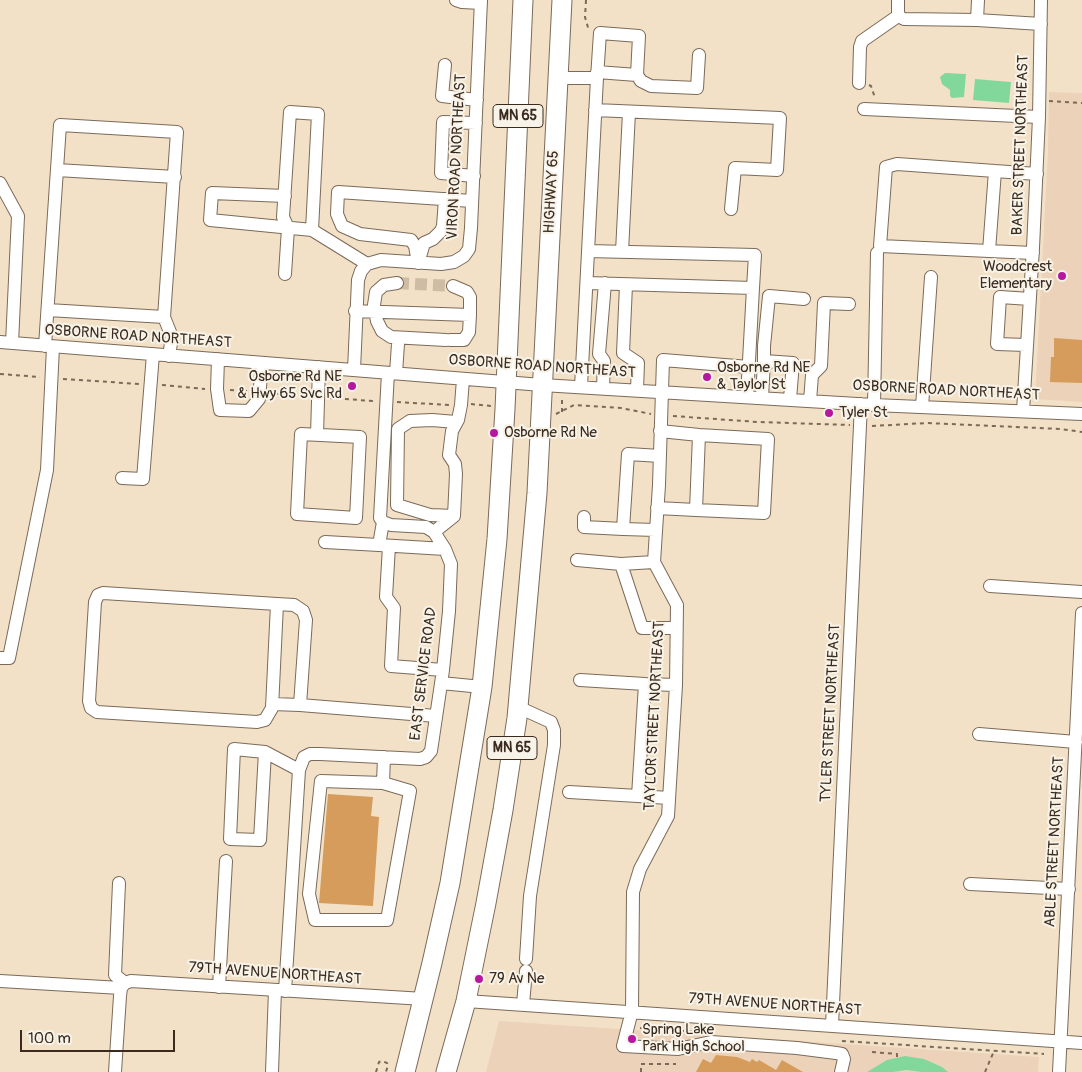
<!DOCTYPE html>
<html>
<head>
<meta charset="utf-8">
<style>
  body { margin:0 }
  #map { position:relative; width:1082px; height:1072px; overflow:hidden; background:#f3e1c7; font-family:Pangolin,sans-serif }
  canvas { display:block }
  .scale { position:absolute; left:20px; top:1030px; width:155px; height:22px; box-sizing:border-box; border:2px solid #3b2a1e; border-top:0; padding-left:6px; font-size:15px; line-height:18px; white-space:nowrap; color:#3b2a1e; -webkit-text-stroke:4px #f7f3e8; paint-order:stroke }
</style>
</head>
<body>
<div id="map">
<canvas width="1082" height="1072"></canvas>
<div class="scale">100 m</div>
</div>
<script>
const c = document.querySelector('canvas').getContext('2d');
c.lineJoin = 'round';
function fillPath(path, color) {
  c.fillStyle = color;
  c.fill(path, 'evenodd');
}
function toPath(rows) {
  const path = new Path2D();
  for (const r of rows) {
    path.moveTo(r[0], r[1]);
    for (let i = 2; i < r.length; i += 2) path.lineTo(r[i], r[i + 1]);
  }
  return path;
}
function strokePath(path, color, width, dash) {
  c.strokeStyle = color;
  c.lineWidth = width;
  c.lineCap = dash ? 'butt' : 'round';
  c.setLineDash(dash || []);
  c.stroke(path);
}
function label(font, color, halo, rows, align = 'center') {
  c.font = font + ' Pangolin,sans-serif';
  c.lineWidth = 4;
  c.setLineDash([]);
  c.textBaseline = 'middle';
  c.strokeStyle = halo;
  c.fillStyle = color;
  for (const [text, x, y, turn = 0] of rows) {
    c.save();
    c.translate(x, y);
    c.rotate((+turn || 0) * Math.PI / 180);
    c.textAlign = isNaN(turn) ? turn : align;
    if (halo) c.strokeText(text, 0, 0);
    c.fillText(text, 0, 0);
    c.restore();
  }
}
fillPath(toPath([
  [1049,92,1082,93,1082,402,1035,399,1048,152],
  [499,1021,1039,1057,1038,1072,486,1072]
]), '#ecd2b9');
fillPath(toPath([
  [945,73,966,74,964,97,952,98,950,96,950,90,942,84,940,77],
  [975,79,1011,82,1009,103,973,100],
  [905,1056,924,1059,942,1067,948,1072,922,1072,906,1070,893,1072,867,1072,887,1060]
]), '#82d89b');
fillPath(toPath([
  [1054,338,1082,340,1082,383,1050,382,1051,357,1054,357],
  [328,794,373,797,371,816,379,817,373,906,319,903],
  [716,1055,737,1057,750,1062,752,1059,757,1062,759,1060,776,1070,782,1060,803,1072,696,1072,703,1059,711,1063]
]), '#d59c5c');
strokePath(toPath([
  [397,283,453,286]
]), '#cebca5', 12, [12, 6]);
const minor = toPath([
  [456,0,462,2,481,3],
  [898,0,898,16,904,19,977,20,1041,24],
  [977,20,978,0],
  [445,65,442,96,477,100],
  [637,75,641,81,651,86,697,88,699,55],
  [558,78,597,78],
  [859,83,860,47,862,41,898,16],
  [864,109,1039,117],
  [595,110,780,118,777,170,735,168,731,209],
  [57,170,175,177],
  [474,176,441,173,443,122,476,123],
  [0,183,18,216,12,343],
  [285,196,212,193,210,220,312,230,367,264],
  [588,251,755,255,753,288],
  [989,251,995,171],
  [622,252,629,112],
  [1033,253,880,246,886,167,897,164,1037,174],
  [419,260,424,243,433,239,441,231,443,226,445,199],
  [418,263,415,246,411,240,360,234,342,226,337,214,338,192,472,201],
  [285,274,288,228,283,217,290,112,318,114,312,230],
  [397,283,384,285,376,292,374,305,377,321,382,331,391,337,446,340],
  [587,283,753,288,747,397],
  [626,285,623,353,638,363,637,390],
  [48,310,164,317],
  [355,311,470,315],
  [450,340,464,340,469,332,470,315,470,297,467,292,453,286],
  [0,342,542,385,874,405,1082,414],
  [1026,345,997,344,1000,297,1030,299],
  [45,346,60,125,177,132,164,317,172,337,169,356],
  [218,359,217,389,220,410,249,411,259,399,262,363],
  [764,361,764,346,769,296,804,299],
  [749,367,663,360,659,485,654,562,677,605,676,685,668,816,640,869,633,892,632,1011,623,1046,678,1049,711,1042,797,1048,836,1053,842,1054,844,1059,841,1072],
  [354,370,358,280,361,271,367,264,381,260,441,264,454,262,464,256,469,249,471,228,481,0],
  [396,373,398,344],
  [581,387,597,78,600,33,639,36,637,75,597,72],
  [603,388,604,361,599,354,605,283],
  [762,398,764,361,793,363,790,399],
  [810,401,812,375,821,366,824,303,849,304],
  [874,405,877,253],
  [922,407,931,277],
  [1023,411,1033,248,1039,117,1041,0],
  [301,434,360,437,356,518,297,514,301,434],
  [317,435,319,367],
  [122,478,143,479,153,354],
  [657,508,696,510,699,435,660,431],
  [696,510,764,513,768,439,699,435],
  [454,516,430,515,397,505,398,429,410,421,432,420,456,422],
  [584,517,584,527,623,529],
  [383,522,379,545,445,549],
  [656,530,623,529,628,454,660,456],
  [434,532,454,516,456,474,455,464,449,455,452,431,458,420,461,405,463,379],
  [325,542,379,545],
  [389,546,386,597,394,608,391,666,443,670],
  [577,560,621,564],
  [654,562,621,564,642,628,676,628],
  [990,586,1082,592],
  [277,604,272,708,265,720,257,722,97,712,91,708,89,701,95,602,98,595,103,593,277,604,294,605,303,611,306,620,300,705,436,716],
  [0,658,9,658,47,470,53,347],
  [580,680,645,684],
  [441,683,482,687],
  [272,704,300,705],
  [518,707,551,722,554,730,554,745,530,896,526,959],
  [979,734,1076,742],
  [265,752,260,840,230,839,234,749,265,752,299,770],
  [383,783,321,781,309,894,315,920,387,920,410,791,383,783,384,757],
  [569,792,638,796],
  [669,798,638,796,645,684,676,685],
  [119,883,115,975,125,983],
  [970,884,1069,889],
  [0,981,121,988],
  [125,983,131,981,424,999],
  [219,987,226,861],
  [285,991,299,770,304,757,310,754,320,754,420,759,426,757,431,751,443,670,449,611,451,564,445,549,434,532,426,527,391,525,383,522,380,518,388,373],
  [466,1001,1082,1043],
  [523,1004,526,971],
  [832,1025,861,404],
  [115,1072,120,996,121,988,125,983],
  [272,1072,275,990],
  [1059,1072,1082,613]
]);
const highway = toPath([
  [405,1072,432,963,450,883,482,687,497,539,505,409,523,0],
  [446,1072,466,1001,486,903,503,810,517,718,537,493,562,0]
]);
strokePath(minor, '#7b6a59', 14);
strokePath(highway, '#7b6a59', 21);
strokePath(toPath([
  [586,0,585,17,589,31],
  [869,85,871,86,875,98],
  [1049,101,1082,103],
  [1015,105,1019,99,1027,100],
  [0,374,40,377],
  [564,374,565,360],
  [63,379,140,384],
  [162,385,205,389],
  [230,390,247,391],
  [269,393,307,396],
  [329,398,374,401],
  [397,402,449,405],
  [471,404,491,406],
  [562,412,562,396],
  [556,414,574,405,621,408,651,414],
  [673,416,758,422,850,425],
  [872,426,927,423,1061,429,1082,432],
  [640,1028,700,1032],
  [842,1041,1044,1054],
  [872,1052,897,1054,897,1057],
  [376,1072,379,1062,382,1061,387,1063,388,1065,386,1072],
  [641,1072,641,1064,676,1064],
  [985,1072,994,1051]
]), '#7b6a59', 2, [4, 4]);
strokePath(minor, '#fff', 12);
strokePath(highway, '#fff', 19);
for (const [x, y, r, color] of [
  [1062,276,5,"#b5179e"],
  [707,377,5,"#b5179e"],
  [352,386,5,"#b5179e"],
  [829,413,5,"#b5179e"],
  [494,433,5,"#b5179e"],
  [479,979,5,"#b5179e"],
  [632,1039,5,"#b5179e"]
]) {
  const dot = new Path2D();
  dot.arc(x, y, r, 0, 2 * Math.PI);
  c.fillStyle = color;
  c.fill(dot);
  strokePath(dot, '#f7f3e8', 2);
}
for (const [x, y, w] of [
  [518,116,50],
  [512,748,50]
]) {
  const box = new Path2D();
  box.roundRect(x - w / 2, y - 11.5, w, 23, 4);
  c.fillStyle = '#f7f3e8';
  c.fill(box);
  strokePath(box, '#3b2a1e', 1);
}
label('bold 14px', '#3b2a1e', null, [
  ["MN 65",518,116],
  ["MN 65",512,748]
]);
label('15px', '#3b2a1e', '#f7f3e8', [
  ["BAKER STREET NORTHEAST",1021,145,-88],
  ["VIRON ROAD NORTHEAST",457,157,-87],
  ["HIGHWAY 65",552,192,-87],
  ["OSBORNE ROAD NORTHEAST",138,337,4],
  ["OSBORNE ROAD NORTHEAST",542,367,4],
  ["OSBORNE ROAD NORTHEAST",946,391,3],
  ["EAST SERVICE ROAD",424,674,-83],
  ["TYLER STREET NORTHEAST",831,713,-87],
  ["TAYLOR STREET NORTHEAST",655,716,-87],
  ["ABLE STREET NORTHEAST",1055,842,-87],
  ["79TH AVENUE NORTHEAST",275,974,4],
  ["79TH AVENUE NORTHEAST",775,1005,4]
]);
label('15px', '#3b2a1e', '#f7f3e8', [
  ["Woodcrest",1052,267,"right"],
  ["Elementary",1052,284,"right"],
  ["Osborne Rd NE",717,368],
  ["& Taylor St",717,385],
  ["Osborne Rd NE",342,377,"right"],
  ["& Hwy 65 Svc Rd",342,394,"right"],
  ["Tyler St",839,413],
  ["Osborne Rd Ne",504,433],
  ["79 Av Ne",489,979],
  ["Spring Lake",642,1030],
  ["Park High School",642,1047]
], 'left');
</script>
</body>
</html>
